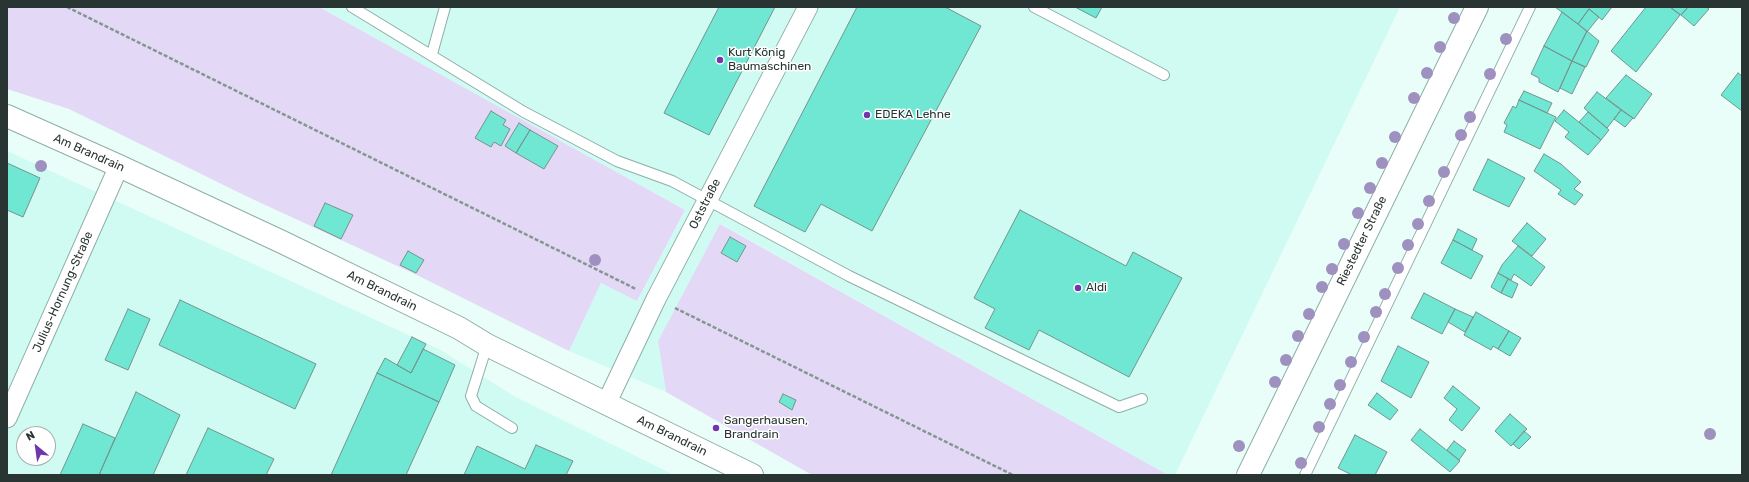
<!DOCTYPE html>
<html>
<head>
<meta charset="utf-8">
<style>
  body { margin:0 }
  #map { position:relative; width:1749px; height:482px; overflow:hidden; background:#eafef9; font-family:Rubik,sans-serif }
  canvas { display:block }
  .frame { position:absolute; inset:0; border:8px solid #283532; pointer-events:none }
  .north { position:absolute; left:16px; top:426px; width:40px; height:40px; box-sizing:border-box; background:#fff; border:1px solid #a9aead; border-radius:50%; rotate:331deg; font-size:11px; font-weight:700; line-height:16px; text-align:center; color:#283532 }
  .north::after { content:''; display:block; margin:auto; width:14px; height:18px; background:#7037ad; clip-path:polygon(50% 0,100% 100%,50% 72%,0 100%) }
</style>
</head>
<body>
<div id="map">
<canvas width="1749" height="482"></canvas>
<div class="frame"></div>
<div class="north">N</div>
</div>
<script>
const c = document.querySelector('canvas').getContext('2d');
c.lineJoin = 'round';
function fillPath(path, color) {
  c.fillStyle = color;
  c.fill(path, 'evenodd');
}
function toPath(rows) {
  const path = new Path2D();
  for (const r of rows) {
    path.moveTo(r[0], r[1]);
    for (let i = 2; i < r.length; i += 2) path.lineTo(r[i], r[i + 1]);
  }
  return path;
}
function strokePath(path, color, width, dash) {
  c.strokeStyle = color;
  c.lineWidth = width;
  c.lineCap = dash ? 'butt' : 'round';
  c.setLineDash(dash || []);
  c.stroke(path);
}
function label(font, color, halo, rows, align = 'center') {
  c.font = font + ' Rubik,sans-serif';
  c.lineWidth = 3;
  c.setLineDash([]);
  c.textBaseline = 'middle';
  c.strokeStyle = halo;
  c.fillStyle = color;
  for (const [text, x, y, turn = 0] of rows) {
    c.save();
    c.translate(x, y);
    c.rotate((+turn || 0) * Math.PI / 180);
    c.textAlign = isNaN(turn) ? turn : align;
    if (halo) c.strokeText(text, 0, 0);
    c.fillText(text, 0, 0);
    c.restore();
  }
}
fillPath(toPath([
  [319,7,1400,7,1175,475,1168,475,721,224,658,341,666,392,569,351,601,283,637,301,685,210],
  [7,151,439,349,514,396,674,475,7,475],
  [24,434,48,434,48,458,24,458]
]), '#d0fbf2');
fillPath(toPath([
  [7,7,319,7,685,210,637,301,601,283,569,351,419,276,248,197,69,109,7,89],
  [720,224,1168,475,812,475,666,392,658,341]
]), '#e3d8f6');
const building = toPath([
  [719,7,775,7,709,135,664,113,719,7],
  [857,7,945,7,981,26,872,231,821,204,805,232,754,206,857,7],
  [1075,7,1102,7,1096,18,1075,7],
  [1555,7,1612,7,1602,20,1589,9,1578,24,1555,7],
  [1646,7,1670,7,1680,15,1636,72,1611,51,1646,7],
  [1670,7,1688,7,1681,15,1670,7],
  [1688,7,1706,7,1709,9,1694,26,1681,15,1688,7],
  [1589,9,1599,17,1587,32,1578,24,1589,9],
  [1562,12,1587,31,1572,61,1544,46,1562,12],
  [1587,31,1599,41,1586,67,1572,61,1587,31],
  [1544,46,1572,61,1558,92,1539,82,1539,78,1531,74,1544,46],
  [1572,61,1585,67,1572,94,1560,88,1572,61],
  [1738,73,1742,76,1742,111,1721,95,1738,73],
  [1626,75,1652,94,1634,119,1606,98,1626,75],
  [1524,91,1552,103,1547,113,1519,100,1524,91],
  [1597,92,1621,110,1607,128,1584,108,1597,92],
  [1519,100,1556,117,1540,149,1504,132,1507,125,1504,123,1513,106,1516,108,1519,100],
  [1564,110,1601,140,1588,155,1565,137,1569,132,1555,121,1564,110],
  [1621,110,1633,118,1625,127,1614,119,1621,110],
  [491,111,506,120,503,125,510,129,501,146,494,142,491,147,475,138,491,111],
  [1588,112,1609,130,1601,140,1579,122,1588,112],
  [519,123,530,130,516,153,505,146,519,123],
  [530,130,558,146,544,169,516,153,530,130],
  [1544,154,1561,164,1581,182,1574,189,1583,195,1575,205,1558,194,1561,190,1534,171,1544,154],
  [1488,159,1525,178,1509,207,1473,190,1488,159],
  [7,163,40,178,23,217,7,210,7,163],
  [325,203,353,215,341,239,314,226,325,203],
  [1020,210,1126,266,1133,252,1182,278,1129,377,1039,330,1029,350,985,328,995,309,974,298,1020,210],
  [1527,223,1546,239,1532,256,1512,241,1527,223],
  [1458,229,1477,239,1472,250,1453,240,1458,229],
  [730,237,746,246,737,262,721,253,730,237],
  [1453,240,1483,256,1471,279,1441,263,1453,240],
  [1518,246,1545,267,1531,286,1514,274,1511,280,1498,273,1502,265,1518,246],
  [408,251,424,260,416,273,400,265,408,251],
  [1498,273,1508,279,1501,293,1491,287,1498,273],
  [1508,279,1518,284,1512,298,1501,293,1508,279],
  [1424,293,1455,309,1442,334,1411,318,1424,293],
  [180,300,316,364,295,409,159,345,180,300],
  [128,309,150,319,128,370,105,360,128,309],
  [1455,309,1473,317,1465,332,1448,322,1455,309],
  [1476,312,1509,331,1498,349,1493,346,1491,350,1464,335,1476,312],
  [1509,331,1521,338,1510,356,1498,349,1509,331],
  [412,337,426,344,411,373,397,365,412,337],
  [1398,346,1429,362,1411,398,1381,381,1398,346],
  [423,349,455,365,439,402,377,373,385,358,411,373,423,349],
  [377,373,439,402,406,475,331,475,377,373],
  [1453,386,1480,408,1462,431,1449,420,1457,409,1444,398,1453,386],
  [136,392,180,415,153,475,99,475,136,392],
  [1377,393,1398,410,1390,420,1368,405,1377,393],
  [783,394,796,400,792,410,779,402,783,394],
  [1510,414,1527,429,1511,446,1495,431,1510,414],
  [83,424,115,438,99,475,60,475,83,424],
  [208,428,274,459,266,475,186,475,208,428],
  [1420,429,1460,461,1450,472,1411,440,1420,429],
  [1524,431,1531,437,1519,449,1513,444,1524,431],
  [1355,435,1387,452,1375,475,1352,475,1338,468,1355,435],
  [1454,441,1466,450,1459,460,1447,450,1454,441],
  [536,445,573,461,566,475,464,475,477,446,525,469,536,445]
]);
fillPath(building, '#6fe7d2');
strokePath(building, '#75948e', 1);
const service = toPath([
  [352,7,524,112,617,161,672,181,849,276,1119,407,1142,399],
  [1034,7,1164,75],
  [432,54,445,7],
  [487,345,471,396,476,406,512,428],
  [1305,475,1530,7]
]);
const minor = toPath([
  [606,404,656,299,808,7],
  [7,418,119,166]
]);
const secondary = toPath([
  [7,116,119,166,282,242,459,328,487,345,752,475],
  [1248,475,1477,7]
]);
strokePath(service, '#8eaea7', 12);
strokePath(minor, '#8eaea7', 21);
strokePath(secondary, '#8eaea7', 24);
strokePath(toPath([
  [67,7,636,289],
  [675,308,1013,475]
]), '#859692', 2.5, [4, 2]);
strokePath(service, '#fff', 10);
strokePath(minor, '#fff', 19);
strokePath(secondary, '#fff', 22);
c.fillStyle = '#9e90bf';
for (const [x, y] of [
  [1454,18],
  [1506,39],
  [1440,47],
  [1427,73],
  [1490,74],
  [1414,98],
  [1470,117],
  [1461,135],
  [1395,137],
  [1382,163],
  [41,166],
  [1444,172],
  [1370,188],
  [1429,201],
  [1358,213],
  [1418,224],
  [1344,244],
  [1408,245],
  [595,260],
  [1398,268],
  [1332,269],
  [1322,287],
  [1385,294],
  [1376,312],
  [1309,314],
  [1298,336],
  [1364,337],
  [1286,360],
  [1351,362],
  [1275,382],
  [1340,385],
  [1330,404],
  [1319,427],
  [1710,434],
  [1239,446],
  [1301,463]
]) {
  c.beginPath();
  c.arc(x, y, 6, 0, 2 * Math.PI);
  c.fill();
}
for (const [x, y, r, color] of [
  [720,60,4,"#7037ad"],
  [867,115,4,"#7037ad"],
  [1078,288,4,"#7037ad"],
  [716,428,4,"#7037ad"]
]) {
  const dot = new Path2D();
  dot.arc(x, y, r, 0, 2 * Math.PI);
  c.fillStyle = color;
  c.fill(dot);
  strokePath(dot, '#fff', 1.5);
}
label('12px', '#283532', '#fff', [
  ["Kurt König",728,53],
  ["Baumaschinen",728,67],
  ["EDEKA Lehne",875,115],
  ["Aldi",1086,288],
  ["Sangerhausen,",724,421],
  ["Brandrain",724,435]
], 'left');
label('12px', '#283532', '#fff', [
  ["Am Brandrain",89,153,24],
  ["Oststraße",705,204,-63],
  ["Riestedter Straße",1362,241,-64],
  ["Am Brandrain",382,291,26],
  ["Julius-Hornung-Straße",63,292,-66],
  ["Am Brandrain",672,436,26]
]);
</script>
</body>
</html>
